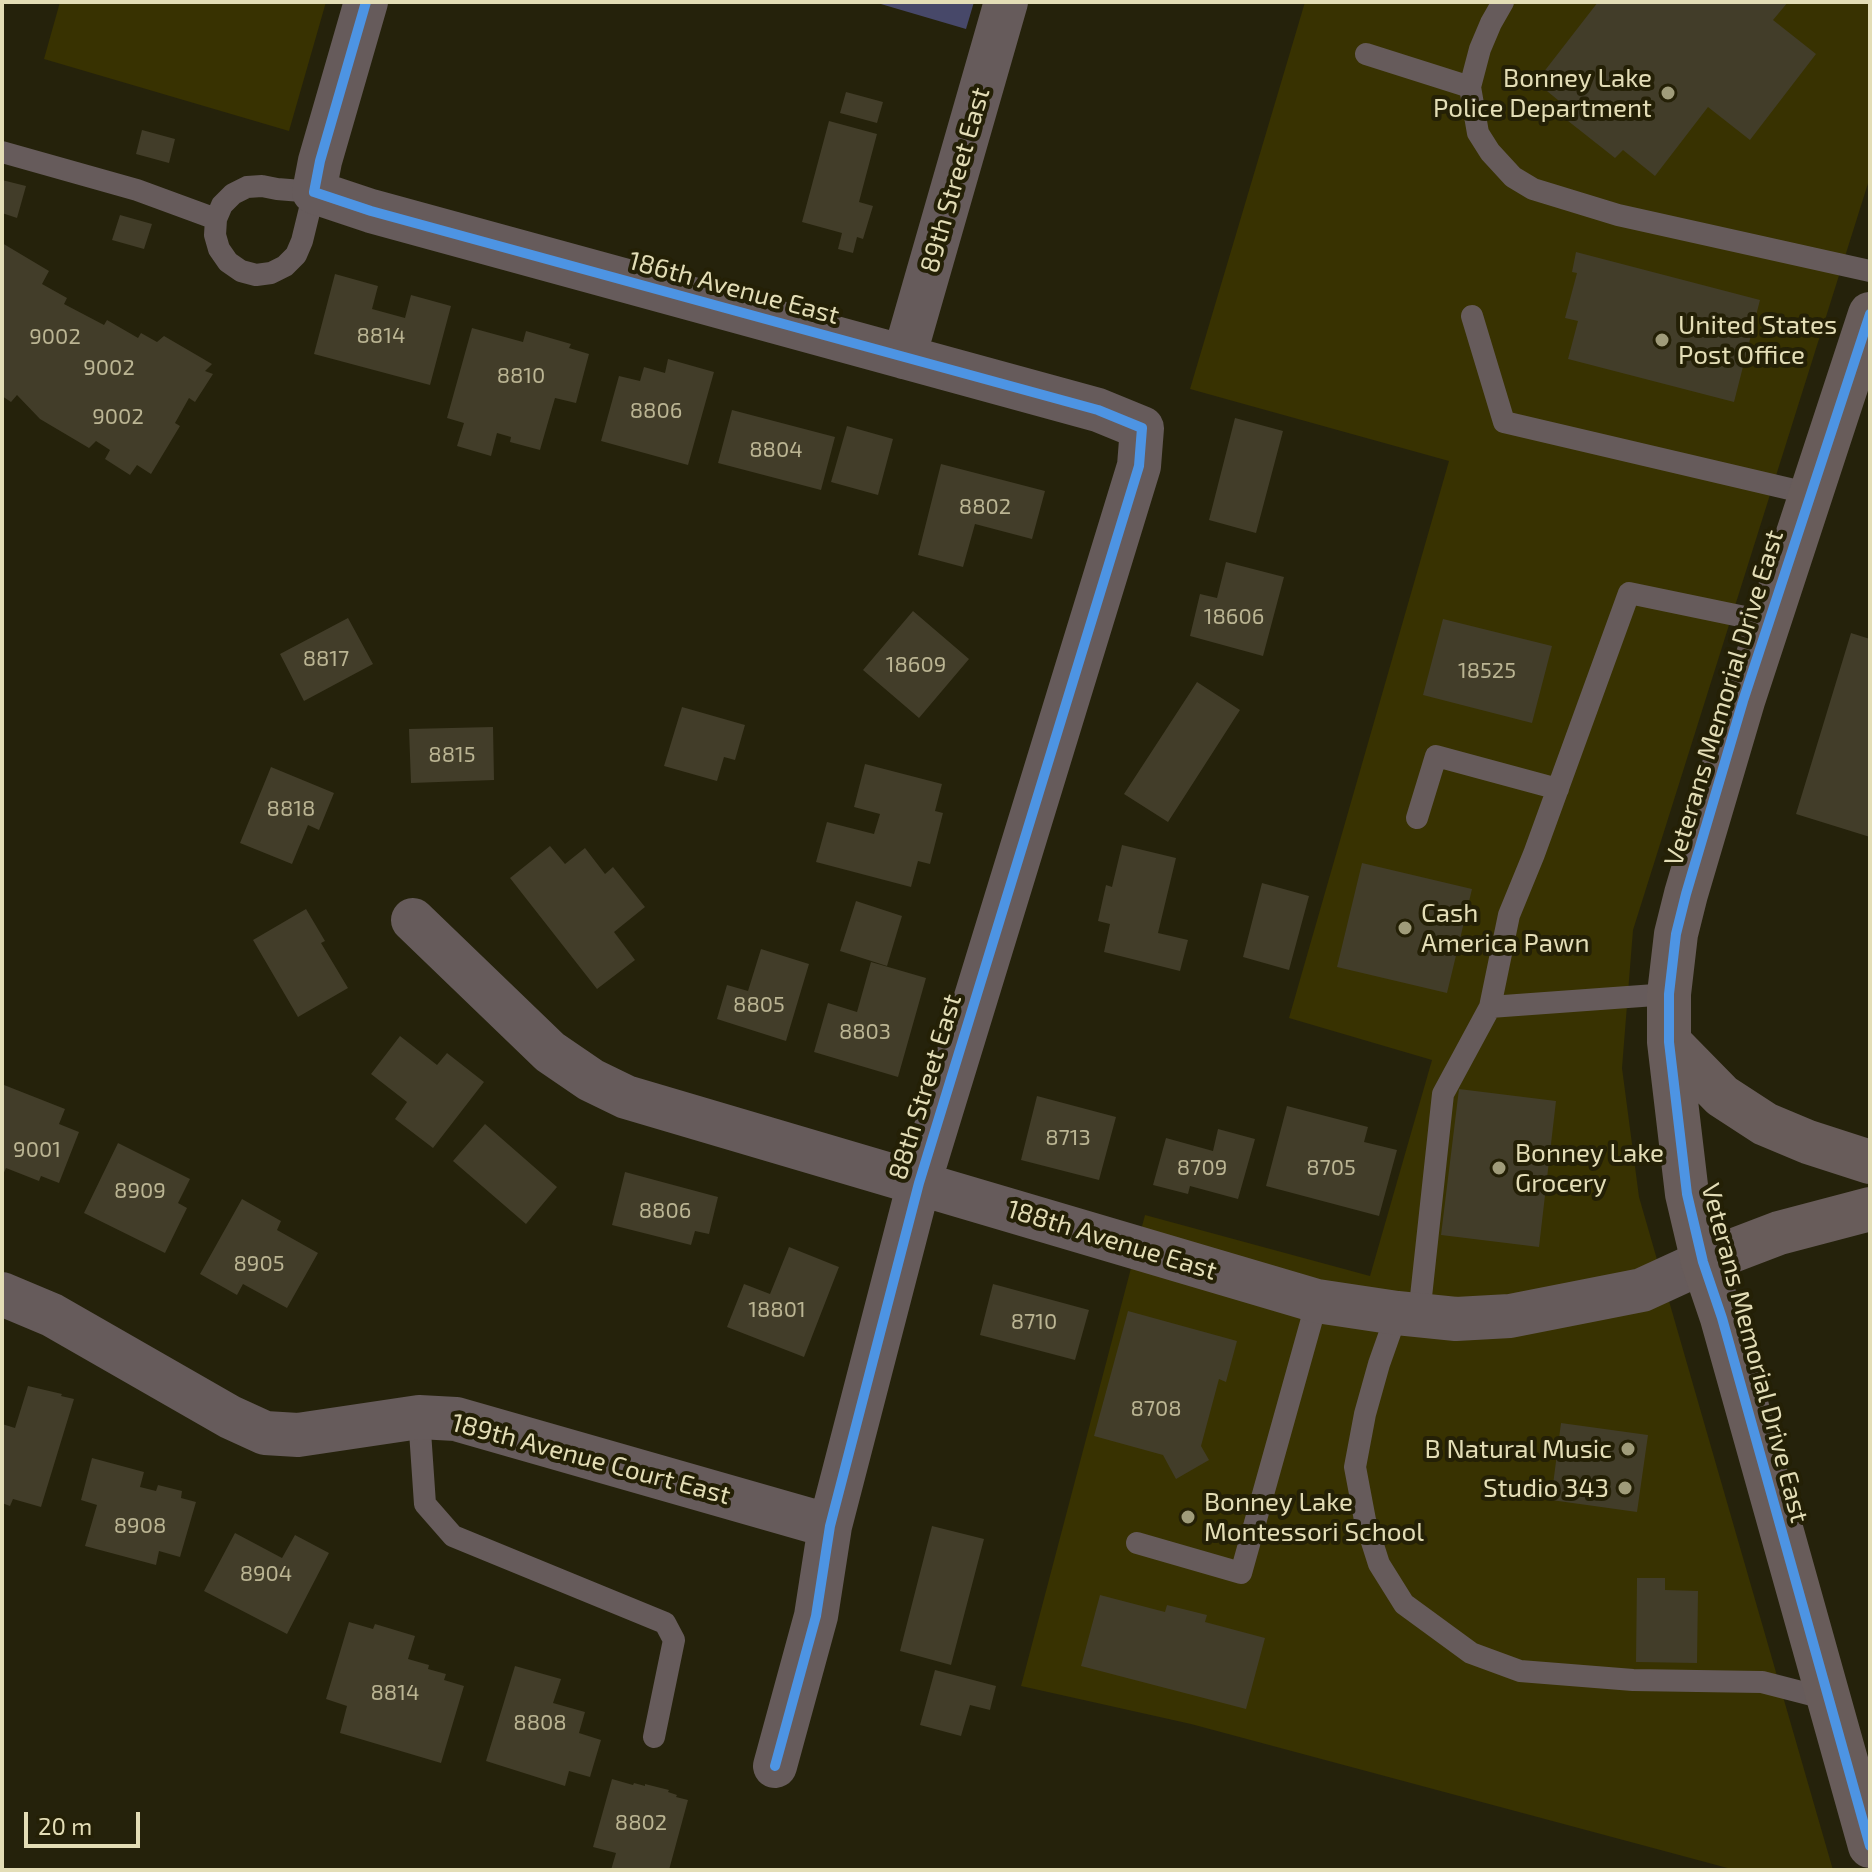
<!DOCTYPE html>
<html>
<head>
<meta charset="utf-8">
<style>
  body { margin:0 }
  #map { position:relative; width:1872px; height:1872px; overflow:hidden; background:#25220b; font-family:"Exo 2",sans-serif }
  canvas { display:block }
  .frame { position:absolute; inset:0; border:4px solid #e3ddb6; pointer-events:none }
  .scale { position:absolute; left:24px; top:1812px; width:116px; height:36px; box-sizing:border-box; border:4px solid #e3ddb6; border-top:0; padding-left:10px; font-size:24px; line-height:28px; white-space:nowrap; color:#e3ddb6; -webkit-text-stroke:6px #242006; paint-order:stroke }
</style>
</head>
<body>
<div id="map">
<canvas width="1872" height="1872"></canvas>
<div class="frame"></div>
<div class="scale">20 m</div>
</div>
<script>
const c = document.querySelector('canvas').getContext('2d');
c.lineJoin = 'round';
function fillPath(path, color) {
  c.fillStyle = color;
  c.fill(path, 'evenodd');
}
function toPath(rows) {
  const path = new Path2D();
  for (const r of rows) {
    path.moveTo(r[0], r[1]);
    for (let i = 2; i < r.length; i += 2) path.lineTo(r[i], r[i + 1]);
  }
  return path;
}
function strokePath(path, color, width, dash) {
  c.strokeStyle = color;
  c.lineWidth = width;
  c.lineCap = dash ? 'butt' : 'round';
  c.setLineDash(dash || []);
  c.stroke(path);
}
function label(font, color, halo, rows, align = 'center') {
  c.font = font + ' "Exo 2",sans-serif';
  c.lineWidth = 8;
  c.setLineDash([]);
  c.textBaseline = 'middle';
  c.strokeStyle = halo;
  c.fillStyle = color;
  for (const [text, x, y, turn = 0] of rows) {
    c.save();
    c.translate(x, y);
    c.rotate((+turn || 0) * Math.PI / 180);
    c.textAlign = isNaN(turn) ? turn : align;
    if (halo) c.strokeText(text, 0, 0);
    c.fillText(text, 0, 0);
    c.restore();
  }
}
fillPath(toPath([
  [60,2,326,2,289,131,44,59],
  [1305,2,1870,2,1870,177,1633,930,1622,1068,1639,1197,1833,1870,1735,1870,1191,1724,1021,1686,1145,1215,1370,1276,1432,1060,1289,1018,1449,461,1190,389]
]), '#383201');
fillPath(toPath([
  [874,2,974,2,966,29]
]), '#474869');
fillPath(toPath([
  [1598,2,1788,2,1773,20,1816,54,1750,140,1708,107,1655,176,1623,150,1615,158,1558,113,1564,105,1536,82],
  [846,92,883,102,877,123,840,113],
  [829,121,877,134,859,202,873,206,863,239,857,237,853,253,838,249,842,233,802,222],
  [142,130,175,139,169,163,136,154],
  [2,180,26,186,17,218,2,213],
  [120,215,152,224,144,249,112,240],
  [2,243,49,271,42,284,67,298,64,304,104,325,107,320,138,338,141,333,157,342,164,336,212,364,205,371,213,374,195,402,189,398,175,423,180,426,151,474,137,465,130,475,105,459,110,450,96,441,89,448,40,419,17,395,11,402,2,396],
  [1576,252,1760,300,1734,402,1568,359,1578,321,1565,318,1577,273,1572,272],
  [335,274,378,286,372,309,405,318,411,295,451,306,430,385,314,354],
  [472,328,523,342,526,331,571,344,569,348,589,354,576,403,555,398,540,450,510,442,511,437,497,433,491,456,457,446,464,423,447,418],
  [668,359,714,372,688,465,601,441,619,376,640,381,644,367,665,373],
  [732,410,835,437,821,490,718,463],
  [1235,418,1283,431,1256,533,1209,520],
  [847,426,893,439,878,495,831,482],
  [941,464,1045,491,1032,539,975,524,963,567,918,555],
  [1226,562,1284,577,1263,656,1190,636,1200,594,1217,598],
  [913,611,969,659,919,718,863,670],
  [348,618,373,664,304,701,280,654],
  [1443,619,1552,646,1532,723,1423,695],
  [1851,633,1870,639,1870,837,1796,814],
  [1197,682,1240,710,1168,822,1124,794],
  [682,707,745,725,735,760,724,757,717,781,664,766],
  [493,727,494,780,411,783,409,729],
  [865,764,942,784,935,811,943,813,930,864,918,861,911,887,816,862,827,822,874,834,880,814,854,807],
  [271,767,334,793,319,830,308,825,292,864,240,843],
  [1122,845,1176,858,1158,933,1188,940,1180,971,1104,952,1110,924,1098,921,1106,885,1112,887],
  [550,846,565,864,585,848,605,874,613,867,645,907,614,932,635,960,597,989,510,878],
  [1362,863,1472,889,1447,993,1337,967],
  [1262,883,1309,896,1289,970,1243,957],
  [856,901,902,916,887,966,840,951],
  [306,909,325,941,321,943,348,988,298,1017,253,940],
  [761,949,809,964,786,1041,717,1019,727,985,748,991],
  [871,962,926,978,898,1077,814,1052,828,1003,857,1012],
  [400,1036,437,1065,447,1053,484,1082,433,1148,395,1119,407,1102,371,1074],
  [4,1085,65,1109,59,1124,79,1132,59,1183,41,1176,39,1181,6,1168,2,1177,2,1090],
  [1459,1089,1556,1101,1539,1247,1441,1235],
  [1037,1096,1116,1117,1099,1180,1021,1160],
  [1287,1106,1368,1127,1364,1142,1397,1150,1379,1216,1266,1186],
  [485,1124,557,1187,526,1224,453,1161],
  [1218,1129,1255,1139,1238,1199,1190,1186,1188,1194,1153,1185,1166,1138,1213,1151],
  [118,1143,190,1179,178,1203,187,1208,165,1253,84,1213],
  [625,1172,718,1197,709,1234,695,1231,691,1245,612,1225],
  [242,1199,281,1221,277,1230,318,1253,287,1308,243,1284,237,1295,200,1274],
  [789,1247,839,1267,804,1357,727,1327,744,1284,770,1294],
  [993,1284,1089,1310,1075,1360,980,1335],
  [1128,1311,1237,1341,1226,1382,1219,1379,1201,1446,1209,1460,1176,1479,1163,1455,1094,1436],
  [28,1386,62,1394,61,1396,74,1399,41,1507,13,1499,10,1506,2,1503,2,1424,15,1428],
  [1561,1423,1648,1435,1637,1512,1551,1500],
  [92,1458,144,1472,140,1487,156,1491,158,1485,182,1491,181,1498,196,1502,180,1557,159,1551,156,1565,85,1546,97,1505,81,1500],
  [932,1526,984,1539,951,1665,900,1651],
  [235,1533,282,1558,295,1535,329,1553,287,1634,204,1591],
  [1637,1578,1665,1578,1665,1590,1698,1591,1697,1663,1636,1662],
  [1100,1595,1165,1612,1167,1605,1207,1615,1205,1622,1265,1638,1246,1709,1081,1666],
  [349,1622,373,1629,375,1624,415,1636,408,1659,429,1665,428,1669,446,1674,444,1680,464,1686,441,1763,340,1733,347,1706,326,1699],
  [515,1666,561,1679,553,1703,585,1712,579,1733,601,1740,590,1777,569,1771,565,1786,486,1761],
  [935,1670,996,1686,990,1710,970,1705,961,1736,920,1725],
  [612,1779,633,1785,634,1783,645,1786,645,1784,669,1790,668,1792,677,1795,676,1797,688,1800,669,1870,611,1870,616,1853,593,1847]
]), '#423d29');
strokePath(toPath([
  [1503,2,1491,23,1480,49,1470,87,1478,133,1490,152,1513,177,1533,189,1618,215,1870,271],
  [1366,54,1470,87],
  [2,152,137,190,216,219],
  [262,186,277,189,314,192,302,241,296,255,285,266,271,273,256,275,241,271,228,262,219,249,215,235,216,219,222,205,233,194,247,187,262,186],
  [1472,316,1504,422,1811,494],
  [1417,818,1436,756,1558,789],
  [1669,994,1490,1007,1509,915,1534,854,1629,593,1769,622],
  [1397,1313,1379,1364,1365,1414,1355,1467,1365,1520,1379,1564,1404,1604,1471,1653,1520,1671,1633,1680,1762,1682,1828,1699],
  [1419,1315,1443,1094,1490,1007],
  [419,1417,425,1504,453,1536,665,1623,674,1640,654,1737],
  [1137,1543,1241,1573,1317,1301]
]), '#665b5b', 22);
strokePath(toPath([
  [366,2,320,161,314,192,371,211,1098,410,1142,428,1139,466,919,1183,830,1526,816,1616,775,1766],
  [904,357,1006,2],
  [413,920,550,1052,591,1080,626,1097,1317,1301,1397,1313,1456,1319,1510,1316,1642,1290,1703,1262],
  [2,1294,52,1315,230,1417,265,1433,298,1435,419,1417,456,1419,830,1526]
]), '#665b5b', 44);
strokePath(toPath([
  [1870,314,1743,701,1686,894,1676,934,1669,994,1669,1042,1687,1194,1703,1262,1722,1318,1870,1846],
  [1669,1042,1722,1096,1765,1124,1808,1142,1870,1162],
  [1703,1262,1779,1233,1870,1209]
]), '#685c5a', 44);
strokePath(toPath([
  [366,2,320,161,314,192,371,211,1098,410,1142,428,1139,466,919,1183,830,1526,816,1616,775,1766],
  [1870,314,1743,701,1686,894,1676,934,1669,994,1669,1042,1687,1194,1703,1262,1722,1318,1870,1846]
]), '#4d94e3', 10);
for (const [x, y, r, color] of [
  [1668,93,8,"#a09c7a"],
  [1662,340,8,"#a09c7a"],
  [1405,928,8,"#a09c7a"],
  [1499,1168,8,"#a09c7a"],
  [1628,1449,8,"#a09c7a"],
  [1625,1488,8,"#a09c7a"],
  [1188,1517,8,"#a09c7a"]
]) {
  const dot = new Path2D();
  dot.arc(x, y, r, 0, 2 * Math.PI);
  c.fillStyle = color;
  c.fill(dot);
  strokePath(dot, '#242006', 3);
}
label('22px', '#bbb593', null, [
  ["8814",381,336],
  ["9002",55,337],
  ["9002",109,368],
  ["8810",521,376],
  ["8806",656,411],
  ["9002",118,417],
  ["8804",776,450],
  ["8802",985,507],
  ["18606",1234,617],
  ["8817",326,659],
  ["18609",916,665],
  ["18525",1487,671],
  ["8815",452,755],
  ["8818",291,809],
  ["8805",759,1005],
  ["8803",865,1032],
  ["8713",1068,1138],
  ["9001",37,1150],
  ["8709",1202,1168],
  ["8705",1331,1168],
  ["8909",140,1191],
  ["8806",665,1211],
  ["8905",259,1264],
  ["18801",777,1310],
  ["8710",1034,1322],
  ["8708",1156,1409],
  ["8908",140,1526],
  ["8904",266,1574],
  ["8814",395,1693],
  ["8808",540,1723],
  ["8802",641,1823]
]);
label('26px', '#e3ddb6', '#242006', [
  ["Bonney Lake",1652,78,"right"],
  ["Police Department",1652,108,"right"],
  ["United States",1678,325],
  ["Post Office",1678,355],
  ["Cash",1421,913],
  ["America Pawn",1421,943],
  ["Bonney Lake",1515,1153],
  ["Grocery",1515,1183],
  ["B Natural Music",1612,1449,"right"],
  ["Studio 343",1609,1488,"right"],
  ["Bonney Lake",1204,1502],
  ["Montessori School",1204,1532]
], 'left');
label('26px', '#e3ddb6', '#242006', [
  ["89th Street East",955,180,-74],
  ["186th Avenue East",734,288,15],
  ["Veterans Memorial Drive East",1724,698,-73],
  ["88th Street East",925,1087,-73],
  ["188th Avenue East",1112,1240,17],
  ["Veterans Memorial Drive East",1755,1353,75],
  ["189th Avenue Court East",591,1459,15]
]);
</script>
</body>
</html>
